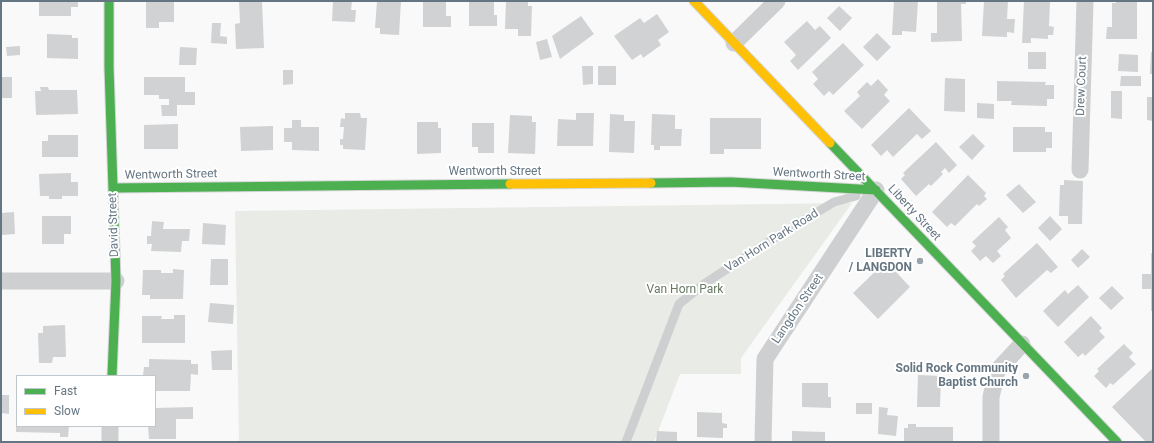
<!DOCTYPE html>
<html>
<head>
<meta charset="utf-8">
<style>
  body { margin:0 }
  #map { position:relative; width:1154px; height:443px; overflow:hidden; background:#f9f9f9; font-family:Roboto,sans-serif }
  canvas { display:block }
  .frame { position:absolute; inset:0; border:2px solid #657683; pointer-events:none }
  .legend { position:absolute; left:16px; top:375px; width:140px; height:52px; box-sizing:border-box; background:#fff; border:1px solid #c1c8cd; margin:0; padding:5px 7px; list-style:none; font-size:12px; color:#657683 }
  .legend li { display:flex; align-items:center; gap:8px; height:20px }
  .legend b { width:20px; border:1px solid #c1c8cd }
</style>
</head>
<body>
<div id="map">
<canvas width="1154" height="443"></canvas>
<div class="frame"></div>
<ul class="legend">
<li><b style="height:5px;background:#4caf50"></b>Fast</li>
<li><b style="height:5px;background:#ffc107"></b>Slow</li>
</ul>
</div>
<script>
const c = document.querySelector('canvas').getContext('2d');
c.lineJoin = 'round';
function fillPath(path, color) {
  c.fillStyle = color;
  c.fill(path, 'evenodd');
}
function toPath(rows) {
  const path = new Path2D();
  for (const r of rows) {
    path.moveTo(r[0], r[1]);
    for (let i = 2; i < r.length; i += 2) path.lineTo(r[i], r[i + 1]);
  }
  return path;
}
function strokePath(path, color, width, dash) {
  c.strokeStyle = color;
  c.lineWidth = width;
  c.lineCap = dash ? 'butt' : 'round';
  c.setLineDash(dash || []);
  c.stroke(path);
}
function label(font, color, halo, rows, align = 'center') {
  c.font = font + ' Roboto,sans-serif';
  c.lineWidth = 4;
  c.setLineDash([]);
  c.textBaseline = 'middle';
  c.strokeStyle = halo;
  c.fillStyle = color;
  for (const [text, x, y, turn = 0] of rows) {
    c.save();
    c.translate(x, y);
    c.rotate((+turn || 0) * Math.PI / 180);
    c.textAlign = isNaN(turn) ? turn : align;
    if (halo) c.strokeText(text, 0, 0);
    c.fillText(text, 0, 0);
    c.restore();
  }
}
fillPath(toPath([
  [852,203,741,358,741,374,680,374,654,442,239,442,235,211]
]), '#e8ebe6');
fillPath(toPath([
  [39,1,78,1,78,7,71,7,71,16,39,16],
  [146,1,174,1,174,22,159,22,159,28,146,28],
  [239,1,262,1,264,48,236,49,235,24,240,23],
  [333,1,352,1,351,10,356,10,355,22,332,21],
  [377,1,401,1,399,35,380,34,380,28,375,28],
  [423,1,446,1,446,16,451,16,451,27,423,27],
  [469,1,494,1,494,15,497,15,497,26,469,26],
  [506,1,528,1,528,6,532,6,531,36,518,36,518,29,505,29],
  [894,1,918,1,916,32,902,31,902,35,892,35],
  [937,1,966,1,966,4,961,4,962,41,931,42,931,33,937,33],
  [984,1,1008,1,1007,19,1015,19,1014,33,1007,32,1007,37,982,36],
  [1024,1,1047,1,1047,2,1050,2,1049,26,1054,27,1053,35,1048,35,1048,39,1031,38,1031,43,1022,43],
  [1116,1,1137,2,1137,39,1106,39,1107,27,1112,27,1112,3,1116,3],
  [839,6,852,18,840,31,827,18],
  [657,14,669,32,658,40,661,45,643,58,641,54,632,60,614,36,640,18,644,23],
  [581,16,594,34,560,59,552,36],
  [807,21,815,30,820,26,831,38,798,70,790,61,796,55,784,42],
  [212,23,221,23,220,36,227,37,227,44,211,43],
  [877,33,891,47,877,61,863,47],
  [47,34,72,35,72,38,78,38,78,59,47,58],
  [547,39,552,57,540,60,536,42],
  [843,43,864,65,833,95,829,91,824,96,813,84,818,79,812,72],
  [20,46,20,55,7,56,6,47],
  [180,47,197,48,196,65,179,65],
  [1028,52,1046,52,1046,69,1028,69],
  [1151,52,1153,52,1153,74,1150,74],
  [1119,54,1138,55,1138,72,1118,71],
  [582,66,593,66,593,84,583,85],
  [598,66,616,66,616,85,598,85],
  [283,70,293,70,293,84,283,85],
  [1121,76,1141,76,1141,86,1120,86],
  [1,77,12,77,12,98,1,98],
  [144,77,185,77,185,92,195,92,195,105,177,105,177,116,162,116,161,105,169,105,169,99,159,99,159,95,144,95],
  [945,78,965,79,965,112,944,111],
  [878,79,888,90,884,95,890,101,862,129,844,111,860,96,857,92,867,82,871,86],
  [997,81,1046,82,1045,85,1054,85,1054,99,1047,99,1047,106,1011,105,1012,101,997,101],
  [40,87,48,87,49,90,77,90,78,114,36,115,35,91,41,91],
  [1111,91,1122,91,1122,119,1111,118],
  [1147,97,1153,97,1153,121,1147,120],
  [977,103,994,104,994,119,977,118],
  [909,108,931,131,922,139,917,134,893,157,887,150,881,156,871,145],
  [345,113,360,113,361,118,367,118,365,150,343,149,343,145,340,145,340,139,343,139,344,127,340,127,341,118,345,119],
  [576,113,594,113,593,146,557,146,558,119,576,120],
  [610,114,624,115,624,121,635,121,634,153,609,152],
  [652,114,675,115,675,129,682,129,681,146,660,146,660,150,654,150,654,145,651,145],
  [510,115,532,116,532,122,536,122,535,154,508,153],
  [710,118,761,118,761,149,724,149,724,154,710,154],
  [292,120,301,120,301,127,319,127,319,151,292,150,292,142,284,142,284,128,292,128],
  [417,122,438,122,438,128,441,128,441,153,417,154],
  [472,123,494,123,494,153,478,153,478,147,472,147],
  [178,124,178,149,144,149,144,125],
  [273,126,273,150,241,151,240,127],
  [1013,127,1045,127,1045,132,1052,132,1052,148,1046,148,1046,152,1013,152],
  [973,134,985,146,972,160,959,147],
  [48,135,78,135,78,157,42,157,42,141,48,141],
  [936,142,957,165,949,173,945,168,941,172,943,174,931,186,929,184,916,196,901,179,905,175,903,173],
  [71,173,71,182,78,182,78,196,62,196,62,199,49,199,49,196,40,196,39,174],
  [968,175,986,193,984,196,987,199,979,206,977,204,955,226,951,223,947,227,932,212],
  [1064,180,1083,181,1082,224,1068,224,1068,216,1059,216,1060,185,1064,185],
  [1019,184,1036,202,1023,213,1006,195],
  [14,212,15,234,1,235,1,213],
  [42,216,71,216,71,234,64,234,64,244,42,244],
  [1050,216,1062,229,1050,241,1038,228],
  [999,217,1008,227,1005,230,1011,238,997,251,1001,256,993,263,986,256,980,261,971,251,976,246,972,242],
  [152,221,164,222,163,229,190,229,189,241,182,241,181,252,151,251,152,244,147,244,147,236,151,236],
  [203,223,226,225,225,245,202,244],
  [1037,243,1058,267,1051,273,1047,270,1016,298,1001,280,1005,276,1003,274],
  [1082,249,1090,257,1078,268,1071,260],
  [1151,253,1153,253,1153,311,1151,311,1151,289,1142,289,1142,274,1151,274],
  [211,259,228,259,228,285,210,285],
  [886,261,910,287,878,319,853,293],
  [173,269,184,270,183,299,150,299,150,295,142,295,143,270,161,270,161,273,173,273],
  [1078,285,1089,297,1058,327,1043,311,1065,290,1068,294],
  [1112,286,1124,298,1111,310,1099,298],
  [210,303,234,305,233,324,208,322],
  [174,315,185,315,185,343,142,343,142,316,162,316,161,319,174,319],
  [1091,316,1102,328,1099,331,1105,337,1085,356,1083,353,1078,357,1064,342],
  [65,325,66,357,53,357,52,363,39,363,38,333,43,333,43,326],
  [1124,344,1133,353,1129,357,1136,364,1113,385,1110,383,1106,388,1094,376,1099,371,1097,369],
  [232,350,232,370,212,370,211,351],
  [149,359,191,360,191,364,198,364,198,375,191,374,190,391,155,391,155,376,143,376,144,367,149,367],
  [1153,368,1153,442,1146,442,1112,407],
  [918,375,941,376,940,407,917,407],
  [802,383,828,383,828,397,831,397,831,408,802,407],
  [1,395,9,395,9,414,1,413],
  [856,403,872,403,872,414,856,414],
  [193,407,193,419,176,419,176,439,149,439,148,426,155,426,155,408],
  [879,407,888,408,887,415,898,416,896,436,878,434],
  [697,412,722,413,722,423,727,424,727,428,723,428,723,438,697,437],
  [908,424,916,424,916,427,953,427,953,442,904,442,904,428,908,428],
  [16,426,69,426,68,437,60,437,60,433,16,432],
  [657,431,677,432,677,442,656,442],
  [792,431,825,432,825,442,792,442]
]), '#d0d2d3');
const fast = toPath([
  [109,1,109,67,116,281,112,376],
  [830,143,1117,442],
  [651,183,731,182,876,190],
  [113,188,510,184]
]);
const slow = toPath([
  [694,1,830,143],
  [510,184,651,183]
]);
strokePath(fast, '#d5d6d7', 11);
strokePath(slow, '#d5d6d7', 11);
strokePath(toPath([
  [626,442,679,304,704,284,768,242,834,202,856,196]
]), '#cecfd0', 9);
strokePath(toPath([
  [734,43,777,1],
  [1080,170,1085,1],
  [1,281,116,281],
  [110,426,110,442],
  [763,442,765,359,876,190],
  [991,442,991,397,997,371,1022,344]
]), '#cecfd0', 17);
strokePath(fast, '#4caf50', 9);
strokePath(slow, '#ffc107', 9);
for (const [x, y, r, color] of [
  [920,261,4,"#99a4ac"],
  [1026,376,4,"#99a4ac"]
]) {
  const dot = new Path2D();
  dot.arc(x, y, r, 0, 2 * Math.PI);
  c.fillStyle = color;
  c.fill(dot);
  strokePath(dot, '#fff', 1.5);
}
label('12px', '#657683', '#fff', [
  ["Drew Court",1082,86,-88],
  ["Wentworth Street",495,172],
  ["Wentworth Street",171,175,-1],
  ["Wentworth Street",819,175,3],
  ["Liberty Street",914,213,47],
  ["David Street",114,225,-92],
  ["Van Horn Park Road",772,241,-32],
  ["Langdon Street",798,309,-56]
]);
label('bold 12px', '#657683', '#fff', [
  ["LIBERTY",912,254],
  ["/ LANGDON",912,268],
  ["Solid Rock Community",1018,369],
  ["Baptist Church",1018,383]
], 'right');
label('12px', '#687a64', '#fff', [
  ["Van Horn Park",685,290]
]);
</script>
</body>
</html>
